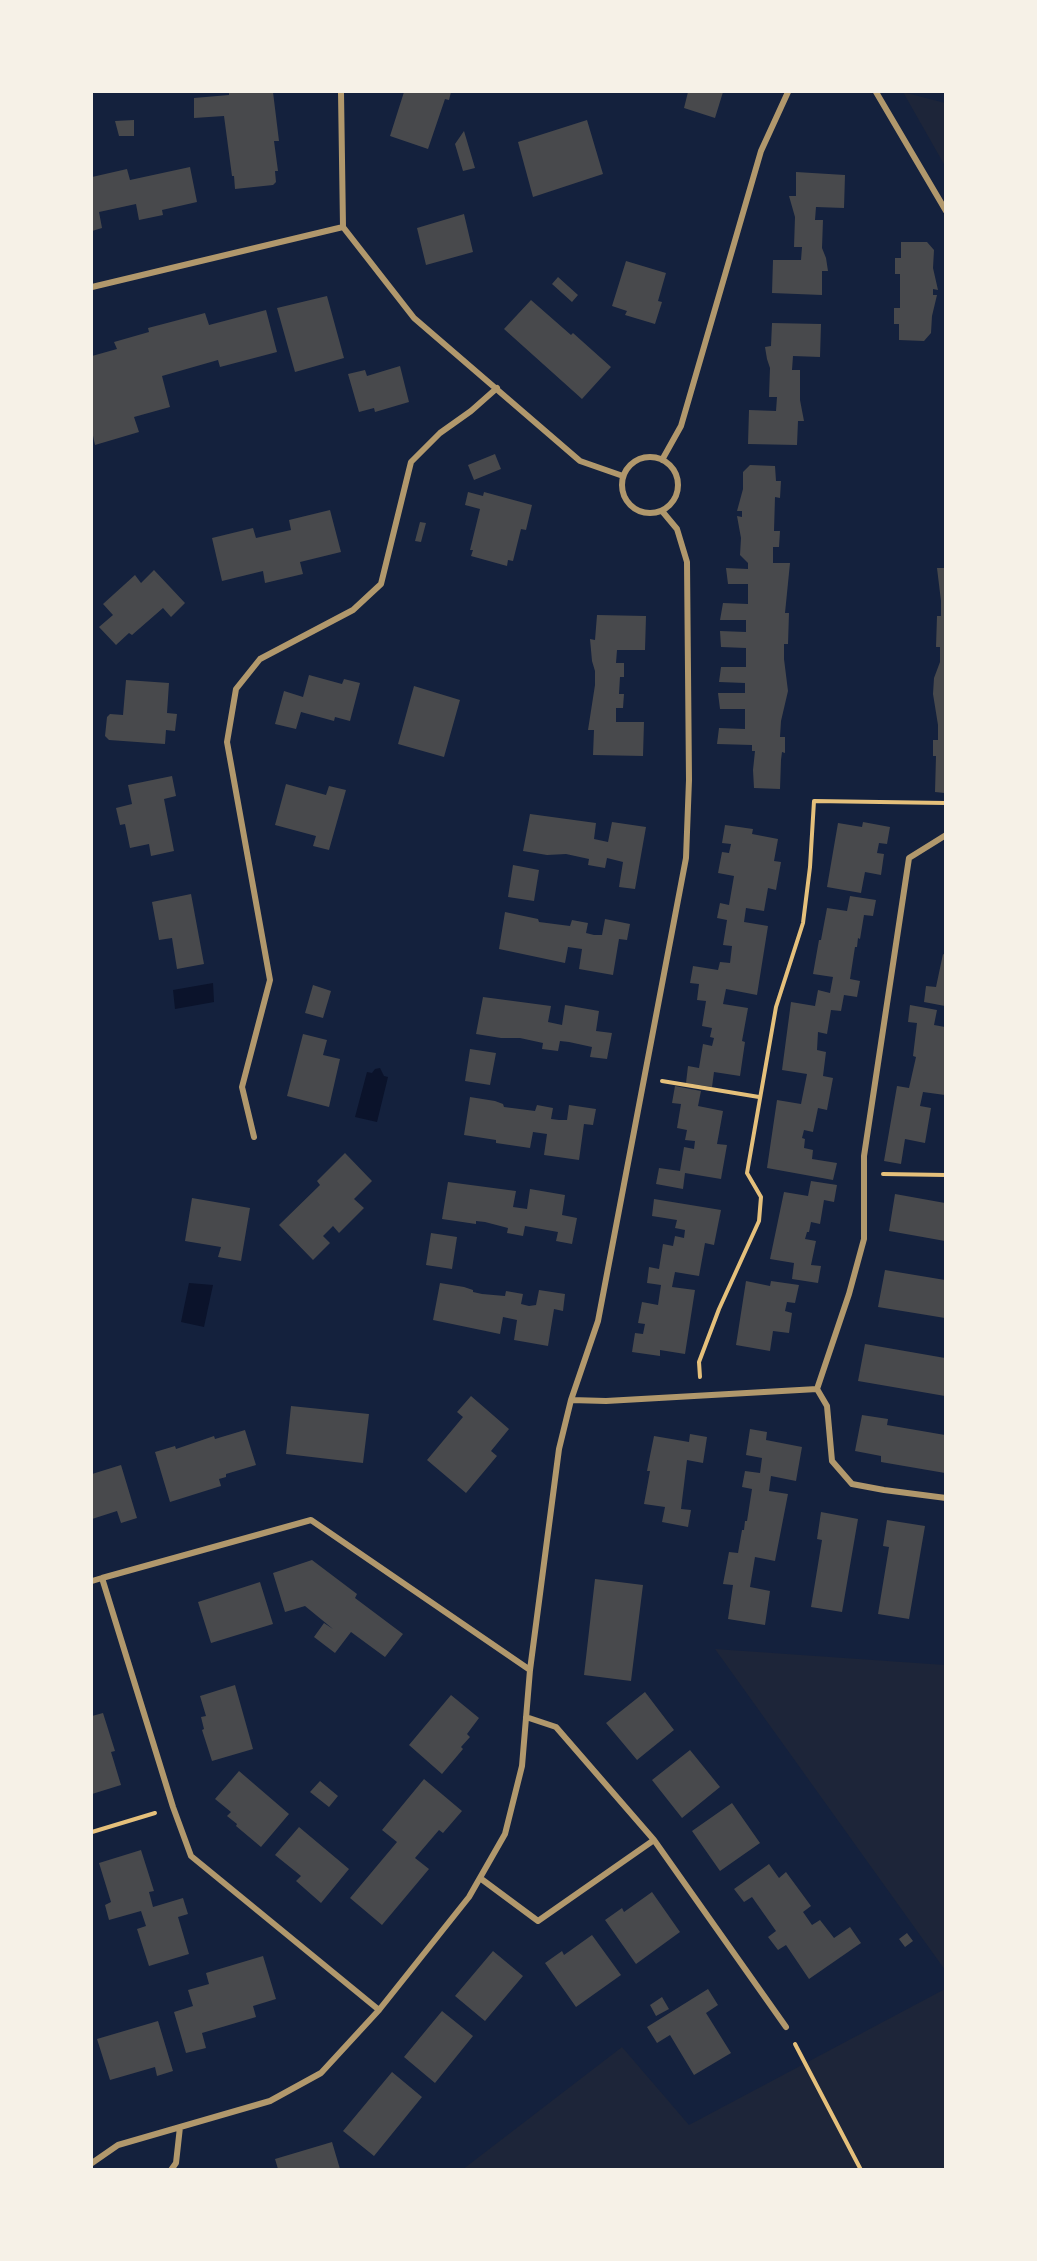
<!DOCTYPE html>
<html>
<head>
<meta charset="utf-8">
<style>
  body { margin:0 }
  #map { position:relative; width:1037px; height:2261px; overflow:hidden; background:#14213d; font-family:"PT Sans Narrow",sans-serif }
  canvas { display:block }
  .frame { position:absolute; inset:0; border:93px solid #f6f1e7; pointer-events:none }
</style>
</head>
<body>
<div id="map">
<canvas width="1037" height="2261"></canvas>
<div class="frame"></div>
</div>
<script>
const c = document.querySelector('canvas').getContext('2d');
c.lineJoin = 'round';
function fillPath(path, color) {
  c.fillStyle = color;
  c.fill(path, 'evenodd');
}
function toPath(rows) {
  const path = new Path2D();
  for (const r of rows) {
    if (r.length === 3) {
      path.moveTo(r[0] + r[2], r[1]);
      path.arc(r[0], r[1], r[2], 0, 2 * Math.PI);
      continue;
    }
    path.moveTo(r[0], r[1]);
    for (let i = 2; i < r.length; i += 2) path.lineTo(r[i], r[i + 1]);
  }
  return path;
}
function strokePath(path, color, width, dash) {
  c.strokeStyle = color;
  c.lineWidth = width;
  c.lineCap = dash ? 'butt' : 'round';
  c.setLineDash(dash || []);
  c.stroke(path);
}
fillPath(toPath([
  [903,92,945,103,945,166],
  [715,1649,945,1665,945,1970],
  [945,1989,945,2169,462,2170,622,2047,689,2125]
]), '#1d2539');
fillPath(toPath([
  [213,983,214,1002,175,1009,173,990],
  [380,1068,384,1076,388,1077,377,1122,355,1117,367,1072,372,1073,375,1069],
  [189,1283,213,1285,204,1327,181,1322]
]), '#0b132b');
fillPath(toPath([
  [229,92,273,92,279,141,274,141,278,171,275,171,276,182,273,185,235,189,234,176,232,176,224,116,194,118,194,98,229,95],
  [404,92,451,92,449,100,445,99,428,149,390,136],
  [688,92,723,92,715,118,684,108],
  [134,120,134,136,119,136,115,121],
  [587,120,603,174,533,197,518,142],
  [464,131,475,168,463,171,455,144],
  [190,167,197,202,162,210,163,215,139,220,136,204,99,212,102,228,92,231,92,177,127,169,130,180],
  [796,172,845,175,844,208,816,207,815,220,823,220,822,248,826,258,828,271,822,271,822,295,772,293,773,260,801,260,802,247,794,247,795,217,789,196,796,196],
  [464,214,473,252,426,265,417,228],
  [901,242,927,242,934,250,933,268,938,290,933,289,933,295,937,295,932,316,931,333,924,341,899,340,899,324,894,324,894,308,900,308,900,274,895,274,895,258,901,258],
  [626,261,666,273,658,301,662,302,655,324,625,315,627,311,612,306],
  [558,277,578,295,572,302,552,284],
  [327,296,344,358,295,372,277,308],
  [531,300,571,335,573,333,611,367,582,399,504,329],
  [266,310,277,352,220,367,218,360,162,376,170,407,134,417,139,432,95,445,92,431,92,356,117,349,114,342,149,332,148,328,205,313,209,325],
  [772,323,821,324,820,357,793,356,792,370,800,370,800,400,804,421,798,421,797,445,748,444,749,410,776,411,777,397,769,397,770,368,767,359,765,347,771,346],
  [400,366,409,402,375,412,374,408,359,412,348,374,365,370,367,376],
  [495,454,501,469,474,480,468,465],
  [750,465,775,466,776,481,781,481,780,498,775,497,774,531,780,531,779,547,773,547,773,563,790,563,785,613,789,613,788,644,784,644,784,659,788,691,781,721,780,737,785,737,785,753,782,752,781,760,780,789,754,788,753,770,755,751,752,751,752,745,717,744,719,728,745,729,745,709,720,709,718,693,745,693,745,683,719,682,721,667,746,667,746,648,721,647,720,631,746,632,746,620,720,620,723,603,748,604,748,584,728,584,726,568,748,569,748,563,740,555,741,538,737,516,742,517,742,511,737,511,743,489,743,472],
  [468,492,483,496,484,492,532,505,526,530,521,529,513,561,508,560,507,566,471,556,473,550,470,550,480,509,465,505],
  [330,510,341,552,300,562,303,574,265,583,263,571,222,581,212,538,253,528,256,538,291,530,289,520],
  [420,522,426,523,421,542,415,541],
  [937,568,945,568,945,793,935,792,936,756,933,756,933,740,938,740,938,725,933,694,934,678,940,662,940,647,936,647,937,616,941,616,941,601],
  [154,570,185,603,171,617,163,608,132,635,129,633,116,645,99,627,113,615,103,604,135,575,141,583],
  [597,615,646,616,645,650,617,650,616,663,624,663,624,677,620,677,619,694,624,694,623,708,616,708,616,722,644,722,643,756,593,755,594,730,588,730,595,685,595,671,592,661,590,639,595,640],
  [309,675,342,684,344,679,360,683,350,721,335,717,334,721,301,712,296,729,275,724,284,691,303,697],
  [126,680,169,683,167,713,177,714,175,731,166,730,165,744,109,740,105,736,107,717,110,714,123,715],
  [414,686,460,700,444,757,398,744],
  [172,776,176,796,164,799,174,851,151,856,149,844,130,848,125,824,120,825,116,808,132,804,128,785],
  [286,784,326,795,329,786,346,790,329,850,313,846,316,836,275,825],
  [530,814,596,823,594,839,608,842,612,822,646,827,635,889,619,887,623,862,607,858,605,868,588,865,589,859,566,854,547,855,523,851],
  [863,822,890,827,887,844,879,843,877,853,884,854,881,875,865,872,861,893,827,887,838,823,862,827],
  [725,825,753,829,752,834,778,839,774,861,781,862,776,890,768,888,764,911,746,908,744,922,768,926,757,995,726,989,723,1004,748,1008,742,1041,745,1042,740,1076,714,1072,712,1087,686,1083,688,1066,699,1068,703,1044,712,1046,714,1038,710,1037,712,1028,702,1026,706,1001,697,1000,699,984,690,983,693,966,718,970,720,962,730,963,732,946,723,945,727,920,717,918,720,903,729,905,734,876,718,873,722,852,729,853,731,844,722,843],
  [513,865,539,870,534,901,508,897],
  [191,894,204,964,177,969,172,938,159,940,152,902],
  [850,896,876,900,873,916,864,915,860,939,858,938,857,947,855,947,850,979,860,981,857,997,844,995,841,1011,831,1010,827,1034,818,1032,817,1050,826,1052,823,1076,833,1078,827,1110,818,1108,813,1132,804,1130,802,1138,805,1139,804,1148,813,1150,812,1159,837,1163,833,1180,767,1168,777,1100,801,1104,807,1074,782,1070,791,1002,815,1006,818,990,830,993,833,977,813,974,819,940,821,940,827,908,847,911],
  [505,912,538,919,539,922,570,926,572,920,588,923,586,933,594,935,602,935,605,919,630,924,627,940,619,939,613,975,579,969,582,949,568,947,565,963,499,949],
  [943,954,945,955,945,1006,924,1002,926,986,936,987],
  [313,985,331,991,323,1018,305,1013],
  [483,997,551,1006,548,1022,562,1025,565,1005,599,1011,596,1031,612,1033,607,1059,590,1057,592,1047,569,1042,560,1041,558,1051,542,1049,543,1043,520,1038,501,1038,476,1034],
  [910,1005,937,1010,934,1025,945,1027,945,1095,923,1092,920,1106,931,1108,925,1143,905,1139,901,1164,884,1161,897,1086,909,1088,916,1057,913,1056,917,1023,908,1022],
  [303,1034,327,1040,323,1055,340,1059,329,1107,287,1096],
  [470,1049,496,1053,490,1085,465,1081],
  [675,1086,701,1091,698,1106,723,1111,717,1144,727,1145,721,1179,685,1173,683,1189,656,1184,659,1168,680,1171,684,1147,694,1149,695,1141,685,1140,687,1130,677,1128,681,1104,672,1103],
  [470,1097,495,1101,503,1104,504,1107,512,1108,535,1111,537,1105,553,1108,551,1119,559,1120,567,1120,569,1105,596,1109,593,1125,584,1124,579,1160,544,1155,547,1134,533,1132,530,1148,496,1143,496,1140,464,1135],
  [345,1153,372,1181,354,1199,364,1208,339,1233,333,1226,323,1236,330,1243,313,1260,279,1225,320,1185,317,1181],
  [811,1181,837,1185,834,1202,824,1200,820,1224,811,1222,809,1232,807,1232,805,1239,816,1241,811,1265,821,1266,818,1283,792,1279,794,1263,770,1259,784,1192,808,1196],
  [448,1182,516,1191,513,1207,527,1209,530,1189,565,1195,562,1215,577,1218,572,1244,556,1241,558,1232,525,1226,523,1236,507,1233,508,1228,485,1222,476,1221,476,1224,442,1219],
  [895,1194,945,1203,945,1241,889,1231],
  [192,1198,250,1208,241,1261,218,1257,221,1247,185,1241],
  [654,1199,721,1210,714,1245,705,1243,699,1276,675,1272,672,1287,695,1290,685,1354,660,1350,660,1356,632,1352,635,1333,643,1334,645,1324,638,1323,642,1302,658,1305,661,1285,647,1283,649,1267,659,1269,663,1244,673,1246,675,1236,684,1238,685,1230,675,1228,677,1220,652,1216],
  [431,1233,457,1237,452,1269,426,1265],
  [885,1270,945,1280,945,1318,878,1307],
  [746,1281,770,1286,771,1281,799,1285,795,1303,787,1302,785,1311,792,1313,789,1333,773,1331,770,1351,736,1345],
  [440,1283,464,1287,473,1290,473,1292,482,1294,505,1296,506,1291,523,1294,521,1304,529,1306,536,1305,539,1290,565,1294,563,1311,554,1309,548,1346,514,1340,517,1320,503,1317,500,1334,433,1320],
  [865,1344,945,1358,945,1396,858,1381],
  [471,1396,509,1429,491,1451,497,1456,466,1493,427,1460,463,1417,457,1412],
  [291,1406,369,1414,363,1463,286,1454],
  [862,1415,888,1419,887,1425,945,1435,945,1473,881,1462,881,1456,855,1451],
  [750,1429,767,1432,766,1440,802,1447,796,1481,771,1476,769,1491,788,1494,775,1561,755,1557,750,1587,770,1591,765,1625,728,1619,733,1585,723,1584,729,1552,738,1553,742,1530,744,1530,745,1521,747,1521,752,1489,742,1487,745,1471,760,1473,762,1458,746,1455],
  [245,1430,256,1465,226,1474,226,1477,219,1479,221,1486,170,1502,155,1452,175,1446,176,1449,214,1436,215,1439],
  [690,1434,707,1437,703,1463,687,1460,681,1509,691,1510,688,1527,662,1522,665,1507,644,1504,650,1471,647,1471,654,1436,689,1442],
  [121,1465,137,1518,121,1523,117,1511,92,1519,92,1474],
  [821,1512,858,1519,842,1612,811,1607,822,1540,817,1539],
  [887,1520,925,1526,909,1619,878,1614,889,1547,883,1546],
  [312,1560,357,1594,355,1598,403,1634,385,1657,351,1632,335,1653,314,1637,324,1623,333,1629,305,1606,285,1612,273,1573],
  [595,1579,643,1585,631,1681,584,1675],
  [260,1582,273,1624,211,1643,198,1602],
  [235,1685,253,1749,212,1761,202,1730,204,1729,201,1717,206,1716,200,1696],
  [645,1692,674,1730,637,1760,606,1723],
  [451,1695,479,1718,467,1734,470,1737,461,1747,463,1749,442,1774,409,1745],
  [103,1713,115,1751,111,1752,121,1785,92,1794,92,1716],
  [690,1750,720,1787,682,1818,652,1780],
  [239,1771,289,1814,261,1847,236,1826,237,1824,227,1816,231,1812,215,1799],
  [424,1779,462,1811,443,1833,439,1830,415,1858,429,1869,382,1925,350,1898,397,1842,382,1830],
  [320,1781,338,1796,329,1807,310,1792],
  [732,1803,760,1843,720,1871,692,1831],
  [299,1827,349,1869,321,1903,296,1881,301,1876,275,1855],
  [141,1850,154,1891,149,1892,153,1907,183,1898,188,1914,178,1917,189,1954,149,1966,137,1929,146,1926,141,1911,109,1920,105,1905,111,1902,99,1863],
  [769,1864,779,1878,786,1872,811,1906,803,1912,812,1925,820,1920,834,1938,850,1927,861,1943,809,1979,786,1945,778,1950,768,1937,776,1931,752,1897,744,1902,734,1889],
  [652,1892,680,1932,636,1964,605,1920,622,1908,624,1912],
  [907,1933,913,1941,905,1947,899,1939],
  [592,1935,621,1975,576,2007,545,1963,562,1951,564,1955],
  [493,1951,523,1976,485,2021,455,1996],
  [263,1956,276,1999,253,2006,256,2017,202,2033,206,2048,186,2053,174,2012,193,2006,188,1990,209,1984,206,1973],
  [708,1989,718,2005,706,2013,731,2053,694,2075,670,2035,657,2043,647,2027],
  [662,1997,669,2009,656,2016,650,2005],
  [442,2011,473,2036,435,2083,404,2057],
  [158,2021,173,2071,157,2076,155,2067,110,2080,97,2039],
  [392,2072,422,2097,374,2156,343,2131],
  [332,2142,340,2169,278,2169,275,2159]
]), '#48494c');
strokePath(toPath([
  [662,1081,759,1097],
  [883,1174,946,1175],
  [700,1377,699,1362,719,1309,759,1221,761,1197,747,1173,776,1007,803,923,810,867,814,801,946,803],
  [92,1832,155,1813],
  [795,2044,861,2170]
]), '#e5c07b', 4);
strokePath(toPath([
  [341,92,343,227],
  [876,92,946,211],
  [92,287,343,227,414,318,580,461,623,476],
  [650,485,28],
  [662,460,681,426,761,151,788,92],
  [254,1137,242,1087,270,980,227,742,236,689,260,659,353,610,381,584,411,462,440,433,471,411,497,388],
  [817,1389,827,1406,832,1461,852,1484,884,1490,946,1498],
  [571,1400,606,1401,817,1389,849,1294,864,1239,864,1156,909,858,946,835],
  [92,1581,102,1578],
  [526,1717,556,1727,654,1840],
  [480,1878,538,1921,654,1840,786,2027],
  [379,2010,191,1856,173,1807,102,1578,311,1520,530,1670],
  [92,2163,118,2145,270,2101,321,2073,379,2010,469,1897,505,1834,522,1766,530,1670,559,1449,571,1400,598,1321,686,858,689,780,687,562,677,529,662,511],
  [171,2170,176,2163,180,2127]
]), '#b1986c', 6);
</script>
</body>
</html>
